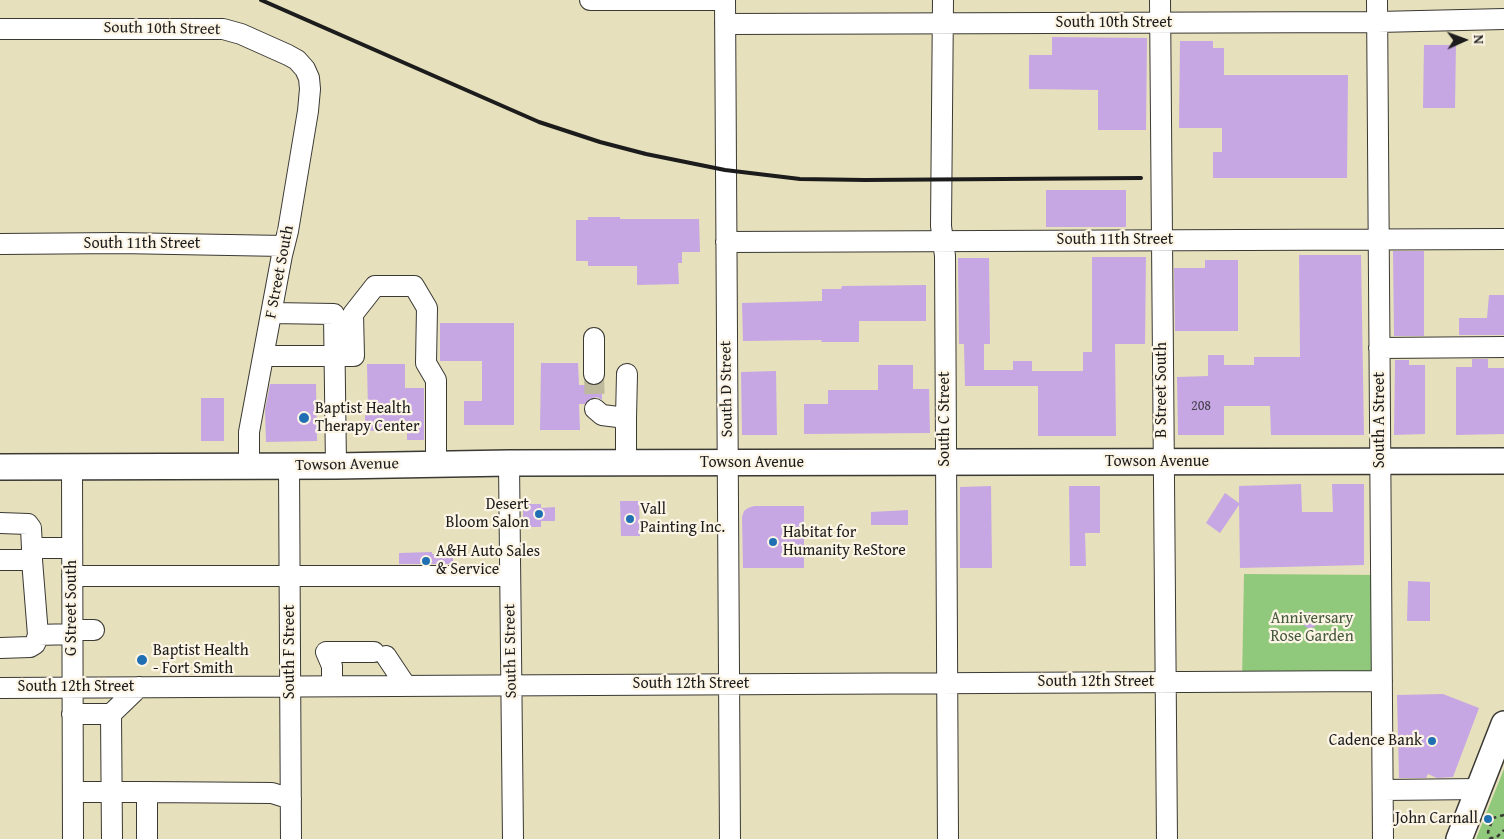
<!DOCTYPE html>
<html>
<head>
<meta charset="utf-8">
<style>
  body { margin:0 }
  #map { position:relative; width:1504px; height:839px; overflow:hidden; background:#e7e0bc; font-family:"Gentium Book Plus",serif }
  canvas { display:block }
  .north { position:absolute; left:1439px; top:15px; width:50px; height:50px; -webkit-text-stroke:4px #fcf5e5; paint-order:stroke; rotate:88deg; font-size:14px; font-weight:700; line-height:20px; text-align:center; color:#1c1c1c }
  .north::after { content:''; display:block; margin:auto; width:18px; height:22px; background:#1c1c1c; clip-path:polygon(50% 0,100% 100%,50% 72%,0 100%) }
</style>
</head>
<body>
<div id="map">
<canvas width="1504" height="839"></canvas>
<div class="north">N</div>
</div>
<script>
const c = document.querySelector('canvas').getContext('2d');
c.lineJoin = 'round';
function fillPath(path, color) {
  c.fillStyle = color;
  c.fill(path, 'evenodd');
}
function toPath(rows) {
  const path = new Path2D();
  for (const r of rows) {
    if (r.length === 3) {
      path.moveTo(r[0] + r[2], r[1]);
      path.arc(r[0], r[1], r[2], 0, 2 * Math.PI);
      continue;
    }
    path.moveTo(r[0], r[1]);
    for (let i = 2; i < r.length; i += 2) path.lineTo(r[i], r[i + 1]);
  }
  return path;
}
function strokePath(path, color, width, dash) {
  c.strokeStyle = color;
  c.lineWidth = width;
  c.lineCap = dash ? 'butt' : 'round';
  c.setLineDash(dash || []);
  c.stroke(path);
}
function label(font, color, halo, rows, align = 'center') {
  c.font = font + ' "Gentium Book Plus",serif';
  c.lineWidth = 4.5;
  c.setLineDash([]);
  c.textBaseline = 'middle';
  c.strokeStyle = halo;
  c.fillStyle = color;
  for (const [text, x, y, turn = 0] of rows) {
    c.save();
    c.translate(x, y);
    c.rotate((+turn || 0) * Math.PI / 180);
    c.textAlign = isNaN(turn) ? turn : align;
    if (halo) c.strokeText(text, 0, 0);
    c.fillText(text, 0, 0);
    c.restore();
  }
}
fillPath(toPath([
  [1244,574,1381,575,1382,681,1242,682],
  [1504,769,1504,839,1476,839]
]), '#90c97c');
fillPath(toPath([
  [1052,37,1147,38,1146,130,1098,130,1098,90,1029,89,1029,55,1052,55],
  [1180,41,1213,41,1213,48,1224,48,1224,75,1348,75,1347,178,1213,178,1213,152,1222,152,1222,128,1179,128],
  [1424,45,1456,45,1455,108,1423,108],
  [1046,190,1126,190,1126,227,1046,227],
  [588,217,620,217,620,219,699,219,700,252,682,252,682,263,678,263,679,284,637,285,637,266,588,266,588,261,576,261,576,220,588,220],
  [1393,251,1424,251,1424,336,1394,336],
  [1299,255,1361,255,1364,435,1271,435,1270,406,1224,406,1224,435,1178,435,1177,377,1208,376,1208,355,1224,355,1224,365,1254,365,1254,357,1300,357],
  [1092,257,1146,257,1145,344,1115,344,1116,436,1038,436,1038,386,965,386,964,344,959,344,958,258,989,258,990,344,984,344,984,370,1013,370,1013,361,1032,361,1032,371,1083,371,1083,352,1092,352],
  [1205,260,1238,260,1238,331,1175,331,1174,268,1205,268],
  [926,285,926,321,859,321,859,342,821,342,822,340,743,341,742,303,822,301,822,289,841,289,842,286],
  [1489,295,1504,295,1504,335,1459,335,1459,318,1487,318],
  [440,323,514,323,514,425,464,425,464,401,482,401,482,361,440,361],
  [1472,359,1488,359,1488,368,1504,368,1504,434,1456,435,1456,367,1472,367],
  [1395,360,1409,360,1409,365,1425,365,1425,434,1394,435],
  [541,363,578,363,579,385,602,385,602,400,597,397,592,398,585,404,579,404,580,430,540,430],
  [367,364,405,364,405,388,424,388,424,440,407,440,407,430,365,431,365,411,368,411],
  [878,365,913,365,913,389,929,389,930,433,804,434,804,404,828,404,828,390,878,390],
  [776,371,777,435,742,435,741,372],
  [270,384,316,384,317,441,266,442,265,410],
  [201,398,224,398,224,441,201,441],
  [1301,484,1302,512,1333,512,1332,484,1364,484,1364,565,1240,568,1239,505,1220,533,1206,523,1225,493,1239,503,1239,486],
  [991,486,992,568,960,568,960,487],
  [1069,486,1100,486,1100,533,1085,533,1086,566,1070,566],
  [620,501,639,501,640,536,621,536],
  [523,504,541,504,541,508,555,507,555,521,541,521,541,527,523,527],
  [754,506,804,506,804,568,743,568,742,517,744,511,748,508],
  [908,510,908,525,871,525,871,512],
  [432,552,432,554,453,554,453,564,399,564,399,553],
  [1408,581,1430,582,1430,621,1407,621],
  [1310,620,8],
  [1443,694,1479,708,1453,777,1437,778,1428,774,1426,778,1399,778,1397,695]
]), '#c6a7e3');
strokePath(toPath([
  [594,374,595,409]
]), '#beb99c', 20, [20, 10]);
const minor = toPath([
  [590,0,725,0],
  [725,0,730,839],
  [943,0,941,226,945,256,948,839],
  [1160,0,1167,839],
  [1377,0,1383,839],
  [725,24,1378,22,1504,19],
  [0,29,223,29,241,34,288,55,297,60,305,69,309,78,310,89,308,111,288,231,282,255,249,432,249,466],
  [726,242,1504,239],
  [0,244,119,243,284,246],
  [272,313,334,314,336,466],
  [1379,348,1504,347],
  [264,356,354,356,353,314,375,286,414,286,427,308,426,363,436,380,436,464],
  [594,374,594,338],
  [595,409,602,415,626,418,626,463],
  [626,418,627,374],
  [509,463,513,839],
  [72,466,73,839],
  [289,466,291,839],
  [0,523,28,524,31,528,32,548,32,560,0,560],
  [32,548,72,548],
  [72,576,510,576],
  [72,630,94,630],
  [38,635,72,634],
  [0,648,30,647,35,644,38,635,32,560],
  [386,656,406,686],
  [332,686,332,666,326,652,374,652],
  [0,688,1382,681],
  [72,714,111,714,139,687],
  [111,714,112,839],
  [1383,790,1480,789],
  [73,792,147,792,147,839],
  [147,792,272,793,291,799]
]);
const major = toPath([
  [0,467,336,466,509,463,1504,461],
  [1459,839,1504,724]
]);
strokePath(minor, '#3a3934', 22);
strokePath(major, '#3a3934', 28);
strokePath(toPath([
  [1504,815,1493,818,1488,832,1490,838,1496,838,1504,830]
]), '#3a3934', 2.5, [4, 4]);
strokePath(minor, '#fff', 20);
strokePath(major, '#fff', 25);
strokePath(toPath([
  [261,0,539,122,600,142,646,154,725,170,800,179,865,180,1141,178]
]), '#1c1c1c', 4);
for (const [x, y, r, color] of [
  [304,418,6,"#1f6fb2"],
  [539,514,5,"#1f6fb2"],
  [630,519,5,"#1f6fb2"],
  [773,542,5,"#1f6fb2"],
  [426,561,5,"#1f6fb2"],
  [142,660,6,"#1f6fb2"],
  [1432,741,5,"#1f6fb2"],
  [1488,819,5,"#1f6fb2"]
]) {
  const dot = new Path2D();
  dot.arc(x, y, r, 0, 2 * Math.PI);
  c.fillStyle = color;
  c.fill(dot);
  strokePath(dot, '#fcf5e5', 2);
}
label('14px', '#463f4e', null, [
  ["208",1201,406]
]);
label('16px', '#1c1c1c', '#fcf5e5', [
  ["South 10th Street",1114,23],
  ["South 10th Street",162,29,1],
  ["South 11th Street",1115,240],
  ["South 11th Street",142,244],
  ["F Street South",280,272,-79],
  ["South D Street",727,389,-91],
  ["B Street South",1162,390,-90],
  ["South C Street",945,419,-90],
  ["South A Street",1380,420,-90],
  ["Towson Avenue",1157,462],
  ["Towson Avenue",752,463],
  ["Towson Avenue",347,465,-1],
  ["G Street South",72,608,-90],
  ["South E Street",511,651,-91],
  ["South F Street",290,652,-90],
  ["South 12th Street",1096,682],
  ["South 12th Street",691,684],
  ["South 12th Street",76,687]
]);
label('16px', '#1c1c1c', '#fcf5e5', [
  ["Baptist Health",315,409],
  ["Therapy Center",315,427],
  ["Desert",529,505,"right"],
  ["Bloom Salon",529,523,"right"],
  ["Vall",640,510],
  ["Painting Inc.",640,528],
  ["Habitat for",783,533],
  ["Humanity ReStore",783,551],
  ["A&H Auto Sales",436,552],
  ["& Service",436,570],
  ["Baptist Health",153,651],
  ["- Fort Smith",153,669],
  ["Cadence Bank",1422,741,"right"],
  ["John Carnall",1478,819,"right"]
], 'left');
label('16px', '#45593e', '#fcf5e5', [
  ["Anniversary",1312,619],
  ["Rose Garden",1312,637]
]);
</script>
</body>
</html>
